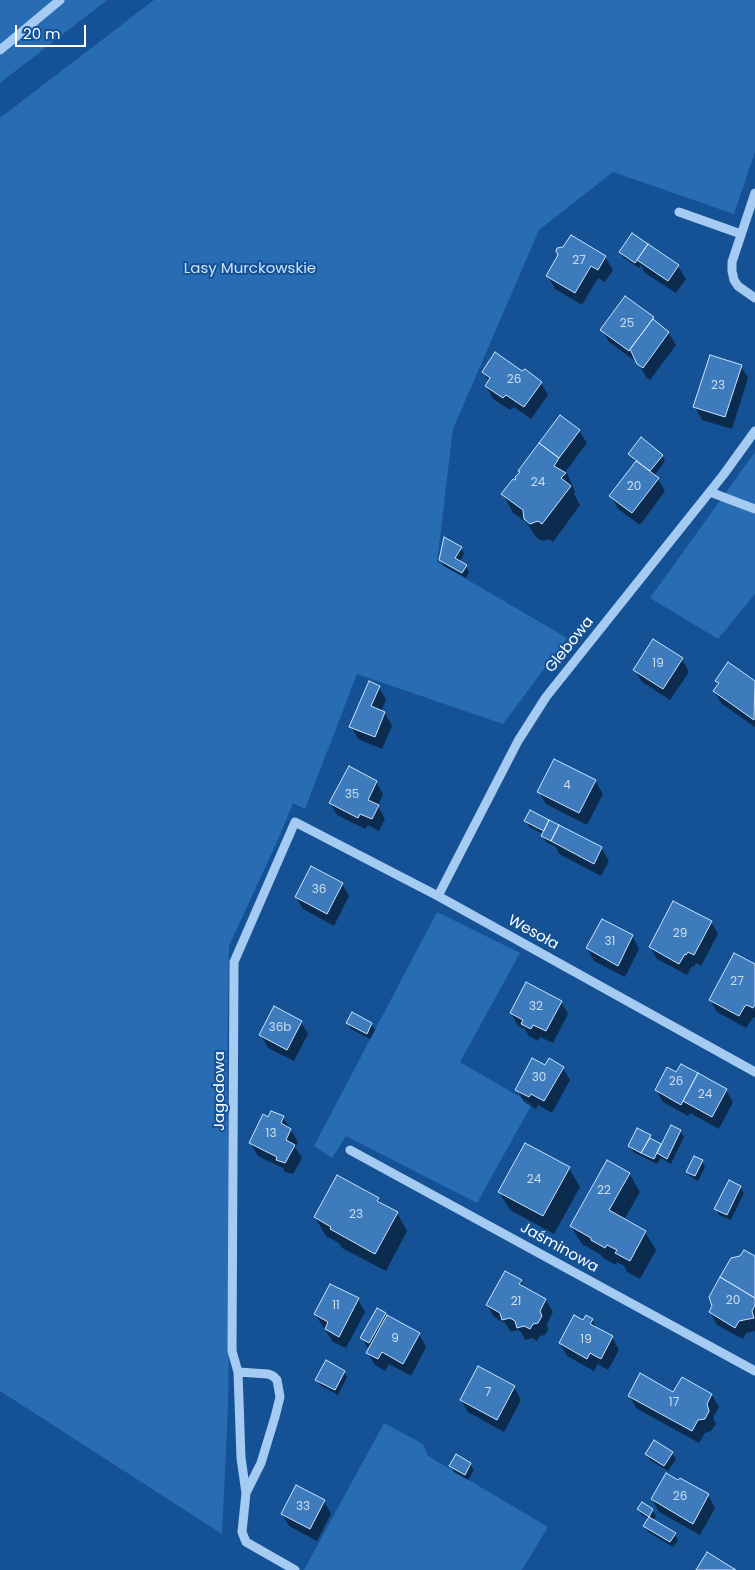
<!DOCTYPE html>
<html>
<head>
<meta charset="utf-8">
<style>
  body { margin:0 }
  #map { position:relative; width:755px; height:1570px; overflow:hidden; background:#155295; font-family:Poppins,sans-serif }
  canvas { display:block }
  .scale { position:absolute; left:15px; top:25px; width:71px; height:22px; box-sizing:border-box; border:2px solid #fff; border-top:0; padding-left:6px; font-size:15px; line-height:18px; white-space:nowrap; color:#fff; -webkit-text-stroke:4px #155295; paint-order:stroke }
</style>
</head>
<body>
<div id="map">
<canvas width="755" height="1570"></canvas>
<div class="scale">20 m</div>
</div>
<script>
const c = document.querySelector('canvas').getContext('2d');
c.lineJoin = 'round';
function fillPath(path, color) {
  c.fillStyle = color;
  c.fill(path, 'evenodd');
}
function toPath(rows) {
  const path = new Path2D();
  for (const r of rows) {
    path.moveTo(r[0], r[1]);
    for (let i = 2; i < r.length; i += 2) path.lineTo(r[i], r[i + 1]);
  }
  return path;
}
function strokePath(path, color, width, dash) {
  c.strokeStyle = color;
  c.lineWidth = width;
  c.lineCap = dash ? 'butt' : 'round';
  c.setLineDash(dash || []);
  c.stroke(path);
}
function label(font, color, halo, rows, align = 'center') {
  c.font = font + ' Poppins,sans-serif';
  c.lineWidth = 4;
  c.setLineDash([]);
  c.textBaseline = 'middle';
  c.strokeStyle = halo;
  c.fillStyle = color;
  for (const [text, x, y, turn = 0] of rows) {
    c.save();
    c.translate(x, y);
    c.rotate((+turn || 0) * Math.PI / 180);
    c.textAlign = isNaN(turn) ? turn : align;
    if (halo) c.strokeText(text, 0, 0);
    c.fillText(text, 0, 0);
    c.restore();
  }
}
fillPath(toPath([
  [0,0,107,0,0,83],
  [154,0,755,0,755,152,734,214,613,172,539,230,453,429,437,562,567,638,503,724,357,674,305,809,293,803,280,835,229,946,227,1070,230,1282,228,1407,222,1534,0,1391,0,118],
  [755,452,755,594,718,639,650,598],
  [437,912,520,953,460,1062,532,1104,477,1203,346,1136,332,1158,314,1146],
  [384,1423,423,1444,428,1456,548,1527,522,1570,304,1570]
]), '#286cb4');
fillPath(toPath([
  [572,237,605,257,613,270,605,282,598,278,582,305,555,289,548,276],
  [648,245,678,266,686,279,676,293,645,273,641,265,639,268,624,258,620,252],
  [653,318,656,323,668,332,676,345,650,380,646,377,638,363,609,342,602,330],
  [741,366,748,378,732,429,702,420,695,407],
  [483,372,541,383,548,395,531,419,514,407,510,410,493,399,486,386,489,382],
  [579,431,587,443,566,471,575,492,574,494,580,505,553,542,550,539,542,541,536,537,527,523,513,513,503,494],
  [630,455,662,456,665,461,654,476,658,479,665,491,640,525,618,509,611,496,636,463],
  [461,548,464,554,459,562,466,566,469,572,466,578,444,566,441,560],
  [682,659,689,672,670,700,642,682,635,670],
  [728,664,755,682,755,727,722,704,714,691,719,685,716,681],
  [379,687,386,700,381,712,385,713,392,726,382,749,358,739,351,727],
  [555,760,595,781,603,794,587,825,546,804,539,792],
  [376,782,383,794,378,806,385,819,379,831,368,825,365,829,337,815,330,803],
  [530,811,601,848,609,861,601,876,559,854,556,847,546,842,542,836,543,834,529,827,526,821],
  [342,884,349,896,334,926,303,909,296,897],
  [711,922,718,934,701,966,696,963,694,967,692,966,687,975,657,959,650,947],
  [632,936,639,949,625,977,594,961,587,948],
  [755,965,755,1017,752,1019,746,1028,717,1012,710,1000],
  [561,1002,568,1014,553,1043,540,1037,538,1041,529,1036,525,1029,518,1026,511,1013],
  [301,1022,308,1034,294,1061,268,1048,261,1035],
  [348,1023,371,1024,375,1030,370,1039,351,1029],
  [545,1067,563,1068,570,1080,552,1113,538,1105,536,1109,524,1102,517,1090],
  [656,1090,726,1090,733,1102,719,1129,690,1113,688,1116,663,1102],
  [283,1117,298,1142,295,1147,302,1158,293,1174,285,1172,283,1168,258,1156,250,1143],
  [680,1131,684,1137,671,1164,661,1158,657,1164,633,1152,630,1146,650,1136,653,1141,662,1146],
  [525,1144,569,1168,580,1187,554,1234,510,1210,499,1192],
  [702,1161,705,1167,698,1181,691,1177,687,1172],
  [629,1173,640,1192,624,1220,645,1232,656,1250,640,1279,627,1272,624,1266,617,1262,616,1265,603,1258,600,1254,582,1244,571,1226],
  [730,1182,740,1187,744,1193,731,1220,719,1215,716,1209],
  [378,1199,382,1205,397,1213,407,1231,386,1271,342,1248,339,1243,326,1236,315,1217],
  [755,1258,755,1331,746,1333,743,1339,717,1325,710,1312,713,1306],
  [521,1281,525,1289,546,1300,553,1312,547,1324,548,1330,545,1335,540,1336,537,1341,532,1338,525,1340,521,1332,518,1330,511,1332,506,1324,494,1317,487,1305],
  [358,1299,365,1312,346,1348,333,1342,315,1314],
  [385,1314,419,1334,426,1347,411,1376,389,1364,385,1371,375,1365,368,1353,369,1350,362,1338],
  [592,1320,597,1329,612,1337,619,1350,608,1370,598,1364,594,1371,567,1356,560,1343,584,1322],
  [344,1372,347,1377,338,1395,320,1385,317,1380],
  [514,1387,521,1400,504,1432,468,1412,461,1400],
  [674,1393,712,1395,719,1407,713,1418,716,1424,711,1431,705,1433,699,1443,636,1408,629,1396],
  [654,1442,672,1453,676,1459,668,1471,650,1460,646,1454],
  [456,1456,470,1464,474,1470,468,1480,454,1472,451,1466],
  [679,1482,708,1495,715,1508,700,1535,659,1512,652,1499],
  [324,1501,331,1514,317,1541,289,1526,282,1514],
  [638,1509,652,1510,656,1516,653,1521,675,1534,678,1540,673,1547,648,1532,645,1526,649,1519,642,1515]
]), '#0007');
const building = toPath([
  [632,233,648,244,635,263,619,252,632,233],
  [571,235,606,256,598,270,591,266,575,293,546,276,558,255,556,251,557,248,563,247,571,235],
  [648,244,679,265,668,281,637,260,648,244],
  [625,296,654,317,629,351,600,330,625,296],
  [653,319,669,332,643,368,637,364,630,349,653,319],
  [495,352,522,371,525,369,542,382,524,407,506,395,503,398,485,386,490,378,482,372,495,352],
  [710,355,742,365,725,417,693,407,710,355],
  [560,415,580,430,559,458,539,443,560,415],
  [641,437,663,455,650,471,628,454,641,437],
  [539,443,559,458,554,466,566,473,561,478,571,486,542,524,538,521,530,524,524,519,523,510,501,494,513,479,515,480,516,479,515,477,520,472,518,471,539,443],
  [636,461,659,478,632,513,609,496,636,461],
  [444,537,462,547,455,558,467,565,462,573,439,560,444,537],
  [653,639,683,658,663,689,633,670,653,639],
  [728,662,755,681,754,720,713,691,719,683,715,681,728,662],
  [369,681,380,686,371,706,385,712,375,737,349,727,369,681],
  [554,759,596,780,579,813,537,792,554,759],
  [349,766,377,781,368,800,379,805,372,819,360,814,358,818,329,803,349,766],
  [530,810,549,820,544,831,524,821,530,810],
  [549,820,559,825,551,841,541,836,549,820],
  [559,825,602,847,594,864,551,841,559,825],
  [311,866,343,883,327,914,295,897,311,866],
  [673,901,712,921,694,955,688,952,686,955,685,954,679,964,649,947,673,901],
  [602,919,633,935,618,966,586,948,602,919],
  [734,953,755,964,755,1005,753,1008,747,1005,745,1006,739,1016,709,1000,734,953],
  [526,982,562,1001,546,1031,533,1025,531,1029,521,1024,523,1020,510,1013,526,982],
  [274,1006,302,1021,287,1050,259,1035,274,1006],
  [352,1012,372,1023,367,1034,346,1023,352,1012],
  [532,1058,545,1065,549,1058,564,1067,544,1101,531,1094,529,1097,515,1090,532,1058],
  [681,1064,698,1073,681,1105,655,1090,667,1067,676,1072,681,1064],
  [698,1073,727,1089,712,1117,683,1101,698,1073],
  [271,1111,284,1116,281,1123,291,1129,286,1140,295,1145,285,1163,276,1160,277,1157,249,1143,263,1114,268,1117,271,1111],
  [671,1125,681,1130,667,1159,657,1153,671,1125],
  [637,1128,651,1135,641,1153,628,1146,637,1128],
  [650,1138,661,1144,654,1159,641,1153,650,1138],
  [525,1143,570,1167,543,1216,498,1192,525,1143],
  [694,1156,703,1160,695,1176,686,1172,694,1156],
  [607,1160,630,1173,609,1210,646,1231,630,1261,615,1253,617,1250,607,1245,605,1248,591,1240,591,1238,570,1226,607,1160],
  [337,1175,379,1198,377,1201,398,1212,375,1254,330,1229,331,1227,314,1217,337,1175],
  [729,1180,741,1186,727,1215,714,1209,729,1180],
  [744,1250,755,1256,755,1298,720,1277,731,1258,740,1256,744,1250],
  [505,1271,522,1280,519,1284,546,1299,540,1311,542,1316,538,1323,533,1324,530,1329,524,1326,517,1328,515,1321,510,1318,502,1320,500,1313,486,1305,505,1271],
  [720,1277,755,1298,755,1305,752,1311,754,1318,739,1321,735,1328,709,1312,712,1306,709,1297,720,1277],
  [330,1284,359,1298,339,1337,325,1329,328,1322,314,1314,330,1284],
  [377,1308,386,1313,369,1343,360,1338,377,1308],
  [387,1315,420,1333,403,1364,382,1352,378,1359,366,1353,387,1315],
  [574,1315,583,1320,586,1315,593,1319,590,1324,613,1336,601,1359,590,1353,587,1359,559,1343,574,1315],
  [326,1360,345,1371,335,1390,315,1380,326,1360],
  [478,1366,515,1386,497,1420,460,1400,478,1366],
  [640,1373,673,1392,682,1377,712,1394,707,1404,709,1411,705,1419,698,1420,692,1431,628,1396,640,1373],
  [654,1440,673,1452,664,1466,645,1454,654,1440],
  [456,1454,471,1463,465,1475,449,1466,456,1454],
  [666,1473,678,1480,680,1478,709,1494,693,1524,651,1499,666,1473],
  [296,1485,325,1500,310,1529,281,1514,296,1485],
  [642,1502,653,1509,649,1517,637,1509,642,1502],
  [649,1517,676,1533,670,1542,643,1526,649,1517],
  [707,1552,736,1570,696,1570,707,1552]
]);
fillPath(building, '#3d7bbd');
strokePath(building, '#cce4fc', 1);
strokePath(toPath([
  [0,50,60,0],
  [755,193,732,262,732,271,734,280,738,286,755,298],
  [679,212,741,234],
  [710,492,755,509],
  [438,896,518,741,546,697,724,474,755,431],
  [350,1150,755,1371],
  [238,1372,268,1374,273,1376,277,1380,280,1397,275,1417,261,1463,246,1493],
  [295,1570,246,1542,242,1532,246,1493,241,1458,238,1372,232,1351,234,962,295,822,438,896,755,1072]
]), '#a5cbf2', 9);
label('12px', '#cedeee', null, [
  ["27",579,261],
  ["25",627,324],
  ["26",514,380],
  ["23",718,386],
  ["24",538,483],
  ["20",634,487],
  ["19",658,664],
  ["4",567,786],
  ["35",352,795],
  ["36",319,890],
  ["29",680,934],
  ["31",610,942],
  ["27",737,982],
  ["32",536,1007],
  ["36b",280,1028],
  ["30",539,1078],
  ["26",676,1082],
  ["24",705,1095],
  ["13",271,1134],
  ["24",534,1180],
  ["22",604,1191],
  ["23",356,1215],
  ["20",733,1301],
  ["21",516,1302],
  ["11",336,1306],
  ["9",395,1339],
  ["19",586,1340],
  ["7",488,1393],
  ["17",674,1403],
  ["26",680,1497],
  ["33",303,1507]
]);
label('15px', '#cce4fc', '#155295', [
  ["Lasy Murckowskie",250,269]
]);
label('15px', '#fff', '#155295', [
  ["Glebowa",570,645,-51],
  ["Wesoła",533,933,29],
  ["Jagodowa",220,1091,-90],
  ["Jaśminowa",559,1248,29]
]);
</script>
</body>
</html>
